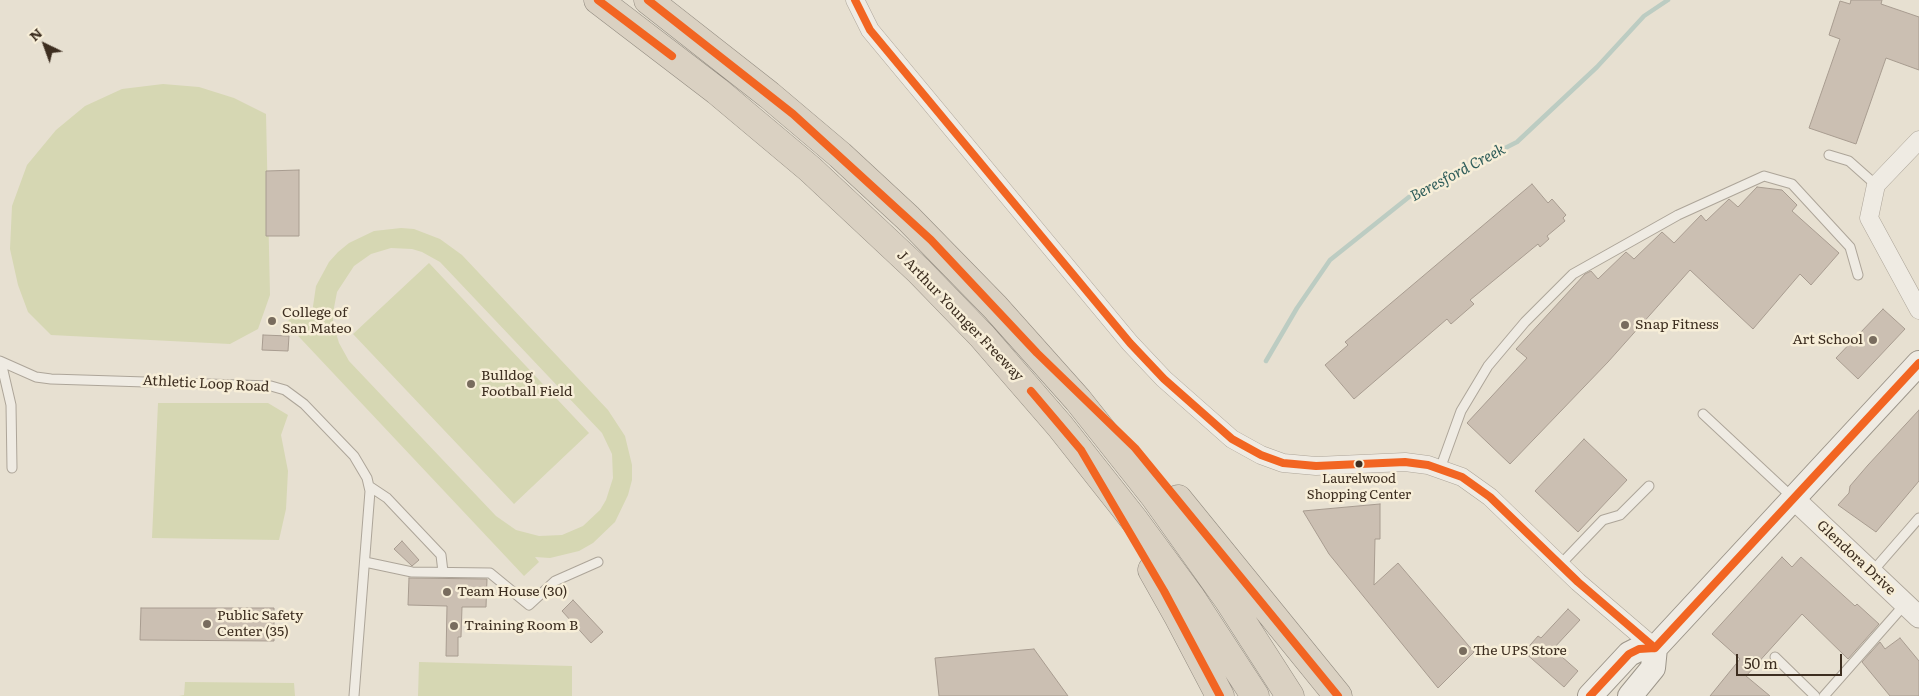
<!DOCTYPE html>
<html>
<head>
<meta charset="utf-8">
<style>
  body { margin:0 }
  #map { position:relative; width:1919px; height:696px; overflow:hidden; background:#e7e0d1; font-family:Literata,serif }
  canvas { display:block }
  .north { position:absolute; left:20px; top:20px; width:50px; height:50px; -webkit-text-stroke:4px #f7eed8; paint-order:stroke; rotate:318deg; font-size:14px; font-weight:700; line-height:20px; text-align:center; color:#3d2e20 }
  .north::after { content:''; display:block; margin:auto; width:18px; height:22px; background:#3d2e20; clip-path:polygon(50% 0,100% 100%,50% 72%,0 100%) }
  .scale { position:absolute; left:1736px; top:654px; width:106px; height:22px; box-sizing:border-box; border:2px solid #3d2e20; border-top:0; padding-left:6px; font-size:15px; line-height:18px; white-space:nowrap; color:#3d2e20; -webkit-text-stroke:4px #f7eed8; paint-order:stroke }
</style>
</head>
<body>
<div id="map">
<canvas width="1919" height="696"></canvas>
<div class="north">N</div>
<div class="scale">50 m</div>
</div>
<script>
const c = document.querySelector('canvas').getContext('2d');
c.lineJoin = 'round';
function fillPath(path, color) {
  c.fillStyle = color;
  c.fill(path, 'evenodd');
}
function toPath(rows) {
  const path = new Path2D();
  for (const r of rows) {
    path.moveTo(r[0], r[1]);
    for (let i = 2; i < r.length; i += 2) path.lineTo(r[i], r[i + 1]);
  }
  return path;
}
function strokePath(path, color, width, dash) {
  c.strokeStyle = color;
  c.lineWidth = width;
  c.lineCap = dash ? 'butt' : 'round';
  c.setLineDash(dash || []);
  c.stroke(path);
}
function label(font, color, halo, rows, align = 'center') {
  c.font = font + ' Literata,serif';
  c.lineWidth = 5;
  c.setLineDash([]);
  c.textBaseline = 'middle';
  c.strokeStyle = halo;
  c.fillStyle = color;
  for (const [text, x, y, turn = 0] of rows) {
    c.save();
    c.translate(x, y);
    c.rotate((+turn || 0) * Math.PI / 180);
    c.textAlign = isNaN(turn) ? turn : align;
    if (halo) c.strokeText(text, 0, 0);
    c.fillText(text, 0, 0);
    c.restore();
  }
}
fillPath(toPath([
  [163,84,199,87,234,98,266,114,270,295,258,329,230,344,51,335,28,312,18,285,10,249,12,206,27,165,56,130,85,106,122,89],
  [401,228,414,229,440,239,462,255,608,410,625,436,632,465,632,480,628,495,615,522,593,543,579,551,550,558,535,557,539,562,524,576,286,323,300,309,311,320,316,286,329,262,338,252,349,243,374,231],
  [391,248,412,249,422,252,440,262,602,433,612,454,613,478,606,500,600,510,583,526,562,535,539,536,516,530,496,516,349,361,339,343,333,323,333,313,337,292,354,266,371,254],
  [429,263,589,433,514,504,353,334],
  [158,403,268,403,288,415,281,435,288,471,286,509,279,540,152,538],
  [419,662,572,666,572,696,418,696],
  [185,682,294,683,295,696,179,696,184,695]
]), '#d6d7b3');
strokePath(toPath([
  [1266,361,1297,308,1330,260,1409,197,1517,142,1597,67,1644,16,1668,0]
]), '#bcccc2', 4.5);
const building = toPath([
  [1851,0,1882,0,1881,4,1919,17,1919,70,1886,58,1856,144,1809,128,1840,39,1829,35,1840,1,1850,4,1851,0],
  [299,170,299,236,266,236,266,171,299,170],
  [1532,184,1548,203,1552,199,1566,215,1563,218,1565,221,1547,236,1549,239,1540,247,1538,244,1470,300,1474,304,1451,324,1447,319,1354,399,1325,365,1348,345,1345,342,1532,184],
  [1757,187,1782,190,1797,205,1792,211,1839,253,1811,285,1800,274,1753,329,1690,270,1608,362,1510,464,1467,423,1527,358,1516,349,1585,274,1591,271,1598,279,1626,252,1634,259,1662,232,1674,243,1701,215,1706,221,1729,199,1738,207,1757,187],
  [1883,309,1905,329,1858,379,1836,358,1883,309],
  [263,335,289,336,288,351,262,350,263,335],
  [1919,410,1919,481,1876,532,1838,505,1849,493,1850,486,1868,465,1919,410],
  [1584,439,1627,480,1578,532,1535,491,1584,439],
  [1380,504,1380,539,1375,539,1374,585,1398,563,1474,652,1438,688,1329,554,1303,511,1380,504],
  [402,541,419,560,412,566,394,549,402,541],
  [1782,557,1792,567,1801,557,1855,606,1857,604,1879,624,1848,659,1802,614,1746,676,1770,696,1710,696,1740,659,1712,634,1782,557],
  [409,578,487,579,486,607,462,607,461,637,458,637,458,656,446,656,447,606,408,605,409,578],
  [573,600,603,632,591,643,562,611,573,600],
  [141,608,274,608,274,641,140,640,141,608],
  [1568,609,1580,620,1553,649,1578,671,1564,687,1524,652,1538,636,1541,638,1568,609],
  [1900,638,1919,661,1919,696,1890,696,1862,662,1880,642,1885,649,1900,638],
  [1034,649,1068,696,939,696,935,658,1034,649]
]);
fillPath(building, '#cbbfb2');
strokePath(building, '#a89c90', 1);
const service = toPath([
  [1829,155,1849,161,1876,185],
  [0,361,36,377,51,379,271,386,285,390,304,404,354,456,367,478,370,491,354,696],
  [1,362,11,405,12,468],
  [1703,414,1792,497],
  [1440,469,1461,411,1488,366,1525,322,1573,274,1678,215,1764,176,1792,184,1850,247,1858,275],
  [369,486,387,498,441,555,443,572],
  [365,562,412,572,490,573,529,605,555,581,598,562],
  [1560,565,1603,520,1620,515,1649,486],
  [1872,572,1919,518],
  [1775,657,1815,696],
  [1824,696,1905,604]
]);
const minor = toPath([
  [855,0,870,30,1130,343,1164,379,1232,439,1261,455,1283,463,1316,466,1405,462,1428,465,1462,477,1490,497,1578,582,1655,648],
  [1919,140,1876,185,1869,218,1919,310]
]);
const tertiary = toPath([
  [1793,498,1919,617]
]);
const secondary = toPath([
  [1590,696,1629,654,1639,649,1655,648],
  [1630,696,1653,668,1655,648,1919,363]
]);
const motorway = toPath([
  [598,0,717,91,810,169,919,271,982,336,1060,426,1135,521,1190,596,1255,696],
  [648,0,769,95,840,155,908,218,995,307,1078,400,1155,497,1227,598,1290,696],
  [1178,499,1338,696],
  [1152,570,1179,618,1220,696]
]);
strokePath(service, '#ada599', 11);
strokePath(minor, '#ada599', 19);
strokePath(tertiary, '#ada599', 23);
strokePath(secondary, '#9c958a', 26);
strokePath(motorway, '#928b80', 29);
strokePath(service, '#efebe3', 9);
strokePath(minor, '#efebe3', 18);
strokePath(tertiary, '#efebe3', 21);
strokePath(secondary, '#efebe3', 24);
strokePath(motorway, '#dad1c2', 28);
strokePath(toPath([
  [598,0,672,56],
  [648,0,793,114,931,240,1037,353,1135,448,1338,696],
  [855,0,870,30,1130,343,1164,379,1232,439,1261,455,1283,463,1316,466,1405,462,1428,465,1462,477,1490,497,1578,582,1655,648],
  [1031,391,1081,450,1164,591,1220,696],
  [1590,696,1629,654,1639,649,1655,648,1919,363]
]), '#f26522', 8);
for (const [x, y, r, color] of [
  [272,321,5,"#786c5e"],
  [1625,325,5,"#786c5e"],
  [1873,340,5,"#786c5e"],
  [471,384,5,"#786c5e"],
  [1359,464,4.5,"#3d2e20"],
  [447,592,5,"#786c5e"],
  [207,624,5,"#786c5e"],
  [454,626,5,"#786c5e"],
  [1463,651,5,"#786c5e"]
]) {
  const dot = new Path2D();
  dot.arc(x, y, r, 0, 2 * Math.PI);
  c.fillStyle = color;
  c.fill(dot);
  strokePath(dot, '#f7eed8', 2);
}
label('13px', '#3d2e20', '#f7eed8', [
  ["Laurelwood",1359,479],
  ["Shopping Center",1359,495]
]);
label('14px', '#3d2e20', '#f7eed8', [
  ["College of",282,313],
  ["San Mateo",282,329],
  ["Snap Fitness",1635,325],
  ["Art School",1863,340,"right"],
  ["Bulldog",481,376],
  ["Football Field",481,392],
  ["Team House (30)",457,592],
  ["Public Safety",217,616],
  ["Center (35)",217,632],
  ["Training Room B",464,626],
  ["The UPS Store",1473,651]
], 'left');
label('14px', '#3d2e20', '#f7eed8', [
  ["J Arthur Younger Freeway",960,316,46],
  ["Athletic Loop Road",206,384,3],
  ["Glendora Drive",1856,558,43]
]);
label('italic 15px', '#2f5d5a', '#f7eed8', [
  ["Beresford Creek",1458,173,-28]
]);
</script>
</body>
</html>
